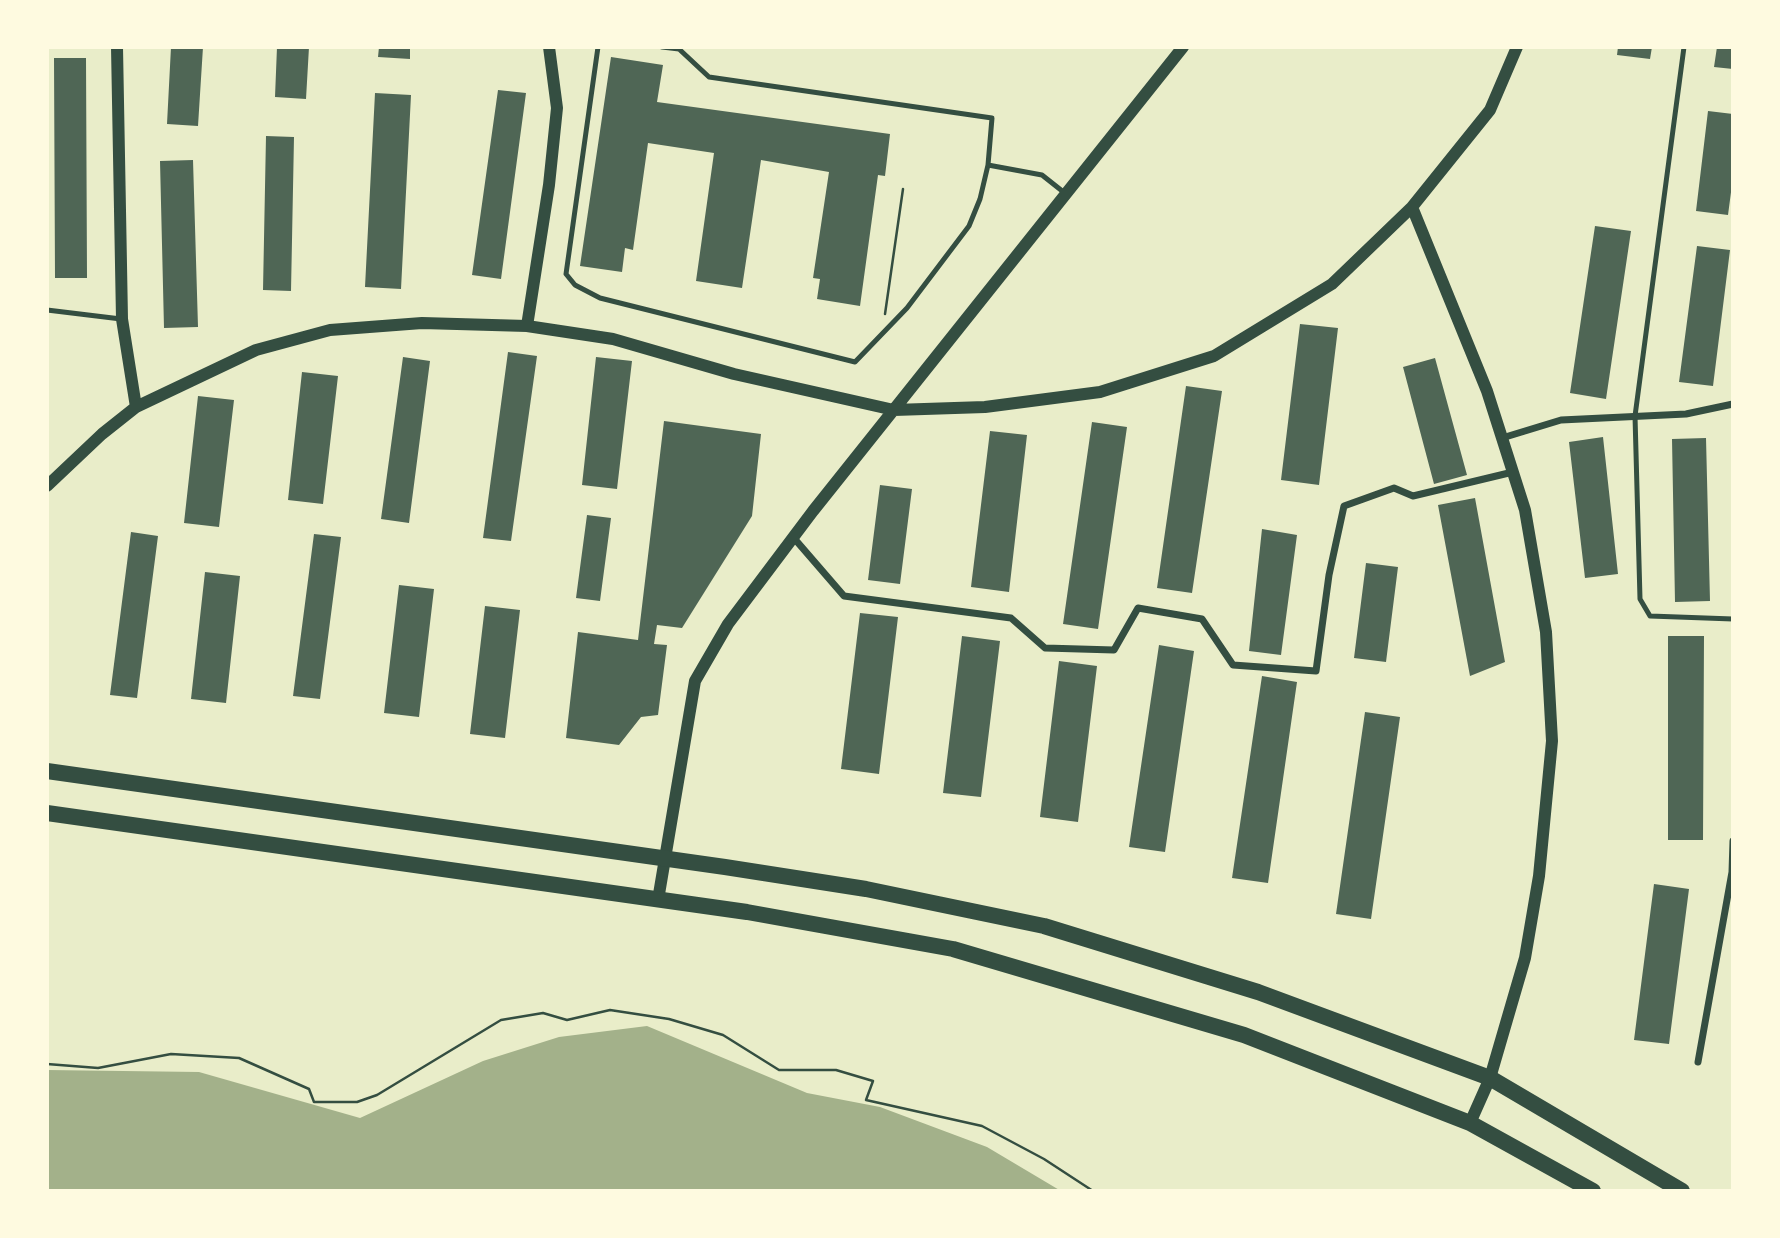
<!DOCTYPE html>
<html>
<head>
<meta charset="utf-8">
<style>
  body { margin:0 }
  #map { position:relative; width:1780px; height:1238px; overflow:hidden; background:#e9edc9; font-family:"Times New Roman",serif }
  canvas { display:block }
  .frame { position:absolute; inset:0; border:49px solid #fefae0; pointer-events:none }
</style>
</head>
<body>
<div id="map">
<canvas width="1780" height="1238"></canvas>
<div class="frame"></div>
</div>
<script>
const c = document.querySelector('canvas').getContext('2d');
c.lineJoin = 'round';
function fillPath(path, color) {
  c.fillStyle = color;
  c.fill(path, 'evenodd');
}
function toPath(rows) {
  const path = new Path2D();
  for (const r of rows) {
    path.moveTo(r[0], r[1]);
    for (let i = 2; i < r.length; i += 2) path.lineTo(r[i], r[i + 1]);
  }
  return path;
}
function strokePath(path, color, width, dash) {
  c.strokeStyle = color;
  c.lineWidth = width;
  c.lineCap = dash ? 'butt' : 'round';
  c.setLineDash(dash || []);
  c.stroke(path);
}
fillPath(toPath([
  [647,1026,807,1093,880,1107,987,1147,1061,1191,47,1191,47,1070,199,1072,360,1118,483,1061,559,1037]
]), '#a3b18a');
fillPath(toPath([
  [171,47,203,47,198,126,167,124],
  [277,47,309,47,306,99,275,97],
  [379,47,410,47,410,59,378,57],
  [1618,47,1652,47,1650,59,1617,55],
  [1717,47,1733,47,1733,69,1714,67],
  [611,57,663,65,657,102,890,134,885,176,878,175,860,306,817,299,820,279,813,278,829,172,761,160,742,288,696,281,714,153,648,143,633,250,625,248,622,272,580,266],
  [54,58,86,58,87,278,55,278],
  [498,90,526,93,501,279,472,275],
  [375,93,411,95,401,289,365,287],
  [1708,111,1733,114,1733,177,1728,215,1696,211],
  [266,136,294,137,291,291,263,290],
  [193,160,198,327,164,328,160,161],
  [1595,226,1631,231,1606,399,1570,393],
  [1697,246,1730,250,1713,386,1679,382],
  [1300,324,1338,328,1319,485,1281,480],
  [508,352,537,356,511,541,483,538],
  [403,357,430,361,409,523,381,519],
  [596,357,632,361,617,489,582,485],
  [1435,358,1467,475,1434,484,1403,367],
  [302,372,338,376,323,504,288,500],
  [1186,386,1222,391,1192,593,1157,588],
  [198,396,234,400,219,527,184,523],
  [664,421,761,434,752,516,682,628,657,625,654,644,667,645,658,715,641,717,619,745,566,738,578,632,638,640],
  [1092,422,1127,427,1098,629,1063,624],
  [990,431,1027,435,1009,592,971,587],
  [1603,437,1618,574,1585,578,1569,442],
  [1706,438,1710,601,1675,602,1672,439],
  [880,485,912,489,900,584,868,580],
  [1475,498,1505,662,1470,676,1438,505],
  [587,515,611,518,600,601,576,598],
  [1262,529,1297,535,1281,655,1249,651],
  [131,532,158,536,137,698,110,695],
  [314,534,341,537,320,699,293,696],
  [1366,563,1398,567,1386,662,1354,658],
  [205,572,240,576,226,703,191,699],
  [399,585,434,589,419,717,384,713],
  [485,606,520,610,505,738,470,734],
  [860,613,898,617,879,774,841,769],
  [962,636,1000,641,981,797,943,793],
  [1668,636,1704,636,1703,840,1668,840],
  [1159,645,1194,651,1165,852,1129,847],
  [1059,661,1097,666,1078,822,1040,817],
  [1262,676,1297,682,1268,883,1232,878],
  [1365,712,1400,717,1371,919,1336,914],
  [1654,884,1689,889,1669,1044,1634,1040]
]), '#4f6655');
strokePath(toPath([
  [885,314,903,189],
  [47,1064,98,1068,171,1054,239,1058,309,1089,314,1102,357,1102,377,1095,501,1020,543,1013,567,1020,610,1010,669,1019,723,1035,779,1070,836,1070,873,1081,866,1100,982,1126,1044,1159,1093,1191]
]), '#344e41', 2.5);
strokePath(toPath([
  [598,47,566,274,575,285,600,298,855,362,907,308,969,226,980,199,988,165],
  [662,47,679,49,709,77,992,118,988,165,1042,175,1066,194],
  [1684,47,1635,416,1640,599,1650,616,1733,619],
  [47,310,121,319]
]), '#344e41', 5);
strokePath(toPath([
  [1502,438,1561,420,1686,414,1733,404],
  [793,537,844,596,1011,618,1045,648,1114,650,1138,608,1202,619,1233,665,1316,671,1329,575,1344,506,1394,488,1413,496,1513,472],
  [1698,1062,1732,872,1733,841]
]), '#344e41', 7);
strokePath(toPath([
  [117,47,122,319,136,407],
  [1412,207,1487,391,1525,510,1546,632,1552,741,1539,876,1525,958,1490,1078,1470,1123],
  [527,326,549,185,557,108,549,47],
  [47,486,102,434,136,407,256,350,330,330,422,323,527,326,613,339,734,374,894,410,985,407,1100,392,1214,356,1332,284,1412,207,1490,110,1517,47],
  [658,900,695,681,728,624,813,511,1183,47]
]), '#344e41', 12);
strokePath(toPath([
  [47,771,725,867,866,889,1044,926,1258,992,1490,1078,1682,1191],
  [47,813,747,912,953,949,1244,1035,1470,1123,1593,1191]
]), '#344e41', 16);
</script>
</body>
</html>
